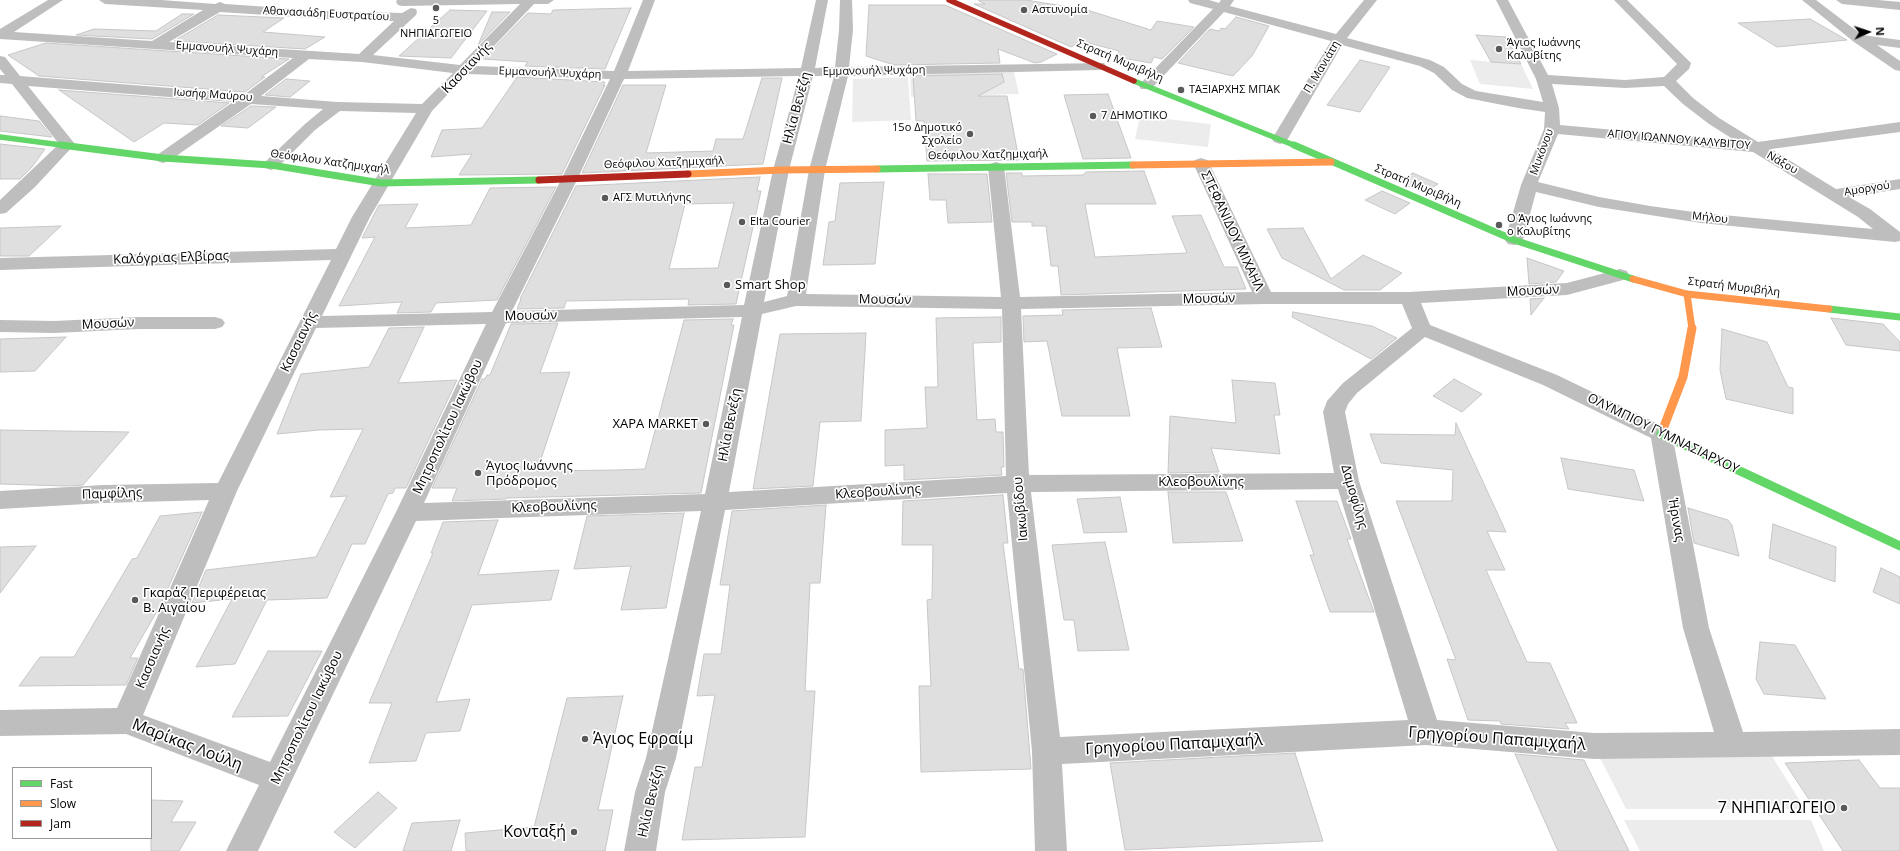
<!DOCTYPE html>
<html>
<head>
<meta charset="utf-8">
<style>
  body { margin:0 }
  #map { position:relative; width:1900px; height:851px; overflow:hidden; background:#fff; font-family:"Open Sans",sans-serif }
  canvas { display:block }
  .legend { position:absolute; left:12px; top:767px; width:140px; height:72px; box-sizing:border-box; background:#fff; border:1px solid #999; margin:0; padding:5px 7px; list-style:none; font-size:12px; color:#000 }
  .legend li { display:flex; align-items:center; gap:8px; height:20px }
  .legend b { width:20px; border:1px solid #999 }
  .north { position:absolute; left:1848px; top:12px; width:40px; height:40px; -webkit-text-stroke:3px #fff; paint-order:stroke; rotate:87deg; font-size:11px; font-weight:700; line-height:16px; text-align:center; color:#000 }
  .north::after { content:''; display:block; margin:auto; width:14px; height:18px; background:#000; clip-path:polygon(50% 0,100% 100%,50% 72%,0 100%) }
</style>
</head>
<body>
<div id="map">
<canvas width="1900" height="851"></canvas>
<ul class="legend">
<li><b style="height:5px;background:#63d668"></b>Fast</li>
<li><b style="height:5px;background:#ff974d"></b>Slow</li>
<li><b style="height:5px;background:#b3261e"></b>Jam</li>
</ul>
<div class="north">N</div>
</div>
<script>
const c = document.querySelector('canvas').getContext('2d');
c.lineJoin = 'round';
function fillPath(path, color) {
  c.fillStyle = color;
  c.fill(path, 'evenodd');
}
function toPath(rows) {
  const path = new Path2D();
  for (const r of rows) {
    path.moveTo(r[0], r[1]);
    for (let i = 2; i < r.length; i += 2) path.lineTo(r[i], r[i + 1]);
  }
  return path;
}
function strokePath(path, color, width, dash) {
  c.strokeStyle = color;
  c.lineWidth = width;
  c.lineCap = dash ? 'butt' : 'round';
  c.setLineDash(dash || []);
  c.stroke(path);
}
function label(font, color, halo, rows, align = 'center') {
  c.font = font + ' "Open Sans",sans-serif';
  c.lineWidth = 3.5;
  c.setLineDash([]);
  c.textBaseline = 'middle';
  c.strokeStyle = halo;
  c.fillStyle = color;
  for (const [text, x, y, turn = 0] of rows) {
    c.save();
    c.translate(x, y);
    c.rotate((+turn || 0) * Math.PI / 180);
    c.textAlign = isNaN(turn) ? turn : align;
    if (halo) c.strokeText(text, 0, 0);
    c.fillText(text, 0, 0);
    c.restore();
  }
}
fillPath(toPath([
  [1470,60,1521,64,1533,89,1480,84],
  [1014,72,1019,94,911,97,910,74],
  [908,77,911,120,852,122,853,79],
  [1140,116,1211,124,1208,147,1135,139],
  [1765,745,1805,809,1626,809,1594,746],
  [1624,820,1811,820,1824,851,1640,851]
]), '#ececec');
const building = toPath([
  [979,0,1026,0,1087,10,1151,30,1157,21,1194,27,1162,59,1154,57,1151,63,1116,57,1119,51,1081,41,1071,47,974,4,985,4,979,1,979,0],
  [869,5,945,5,1057,54,1041,62,1035,63,998,49,1000,63,894,65,866,56,869,5],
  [631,8,605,69,525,66,528,62,483,59,528,13,551,14,553,10,631,8],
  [450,10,487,11,451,58,399,56,450,10],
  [492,12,510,12,478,45,492,12],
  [182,14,194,14,152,39,76,35,94,29,156,31,182,14],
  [218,15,284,18,263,32,325,37,305,49,174,41,218,15],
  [1236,17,1269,26,1252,56,1233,76,1178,63,1210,29,1219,31,1221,28,1225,29,1236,17],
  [1810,19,1847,40,1777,47,1738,23,1810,19],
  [1476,35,1506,37,1521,64,1491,62,1476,35],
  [46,43,289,59,261,77,265,77,245,92,39,76,8,55,46,43],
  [1360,60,1390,67,1360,112,1327,105,1360,60],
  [1002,74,1004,82,978,96,1007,96,1019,160,927,161,924,121,916,121,913,76,1002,74],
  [517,77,605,82,603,86,605,85,562,174,459,175,472,154,431,157,442,130,482,128,517,77],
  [762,78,782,78,763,164,582,173,623,85,666,85,646,153,713,151,716,139,743,139,762,78],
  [286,79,310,81,290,97,265,95,286,79],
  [59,90,229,103,198,125,164,123,134,142,59,90],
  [1108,94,1131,158,1083,159,1064,95,1108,94],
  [251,106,276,107,248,128,221,126,251,106],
  [0,116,39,121,52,137,0,131,0,116],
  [0,144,45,149,32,167,20,179,0,179,0,144],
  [1144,171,1156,204,1085,204,1095,257,1187,253,1172,216,1201,215,1224,267,1237,267,1246,289,1061,295,1058,266,1051,266,1046,226,1032,226,1032,222,1012,222,1006,173,1022,173,1022,176,1083,175,1086,172,1144,171],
  [1413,173,1438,184,1424,193,1398,182,1413,173],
  [928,174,987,174,992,222,948,223,946,200,930,200,928,174],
  [760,177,757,191,761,191,736,304,688,305,689,299,566,301,564,308,517,309,521,299,520,299,576,186,760,177],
  [734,203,718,268,669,269,685,204,734,203],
  [884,182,875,264,823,265,829,222,835,221,840,183,884,182],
  [556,187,497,300,436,303,431,312,397,313,402,302,339,306,375,237,362,238,379,205,418,204,405,228,471,225,490,188,556,187],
  [1382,191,1410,203,1395,214,1365,200,1382,191],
  [61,226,29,256,0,256,0,228,61,226],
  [1303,228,1331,279,1363,255,1402,273,1380,290,1344,290,1282,258,1267,229,1303,228],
  [1527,258,1564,271,1556,282,1529,284,1527,258],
  [1544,298,1531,315,1530,299,1544,298],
  [1151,308,1162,347,1117,348,1130,416,1062,416,1047,341,1024,342,1023,316,1063,315,1062,310,1151,308],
  [1293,312,1372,326,1397,338,1371,359,1292,317,1293,312],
  [1001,317,1001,342,973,343,977,420,995,419,996,432,1003,432,1004,467,1001,467,1002,475,904,480,904,465,885,466,885,430,927,428,925,387,938,387,936,318,1001,317],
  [1831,318,1883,324,1900,342,1900,351,1846,345,1831,318],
  [733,319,731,325,734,325,701,493,506,498,506,499,452,501,457,488,432,488,482,379,485,379,487,375,490,375,511,324,558,323,540,373,570,372,537,471,616,470,645,469,684,320,733,319],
  [424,327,398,383,457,380,406,488,395,488,393,493,388,494,365,544,352,544,327,598,267,600,235,664,196,667,232,599,192,603,206,570,316,557,347,496,330,497,363,429,319,430,277,434,301,374,369,367,389,328,424,327],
  [1722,329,1767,342,1788,387,1793,388,1793,414,1726,399,1720,370,1722,329],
  [866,333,861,421,820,422,813,486,753,489,780,334,866,333],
  [66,337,35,371,0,372,0,339,66,337],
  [1454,379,1482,394,1462,412,1433,396,1454,379],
  [1232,380,1275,383,1280,415,1274,415,1280,454,1211,448,1219,472,1168,473,1170,416,1236,423,1232,380],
  [1456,423,1506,532,1487,531,1505,570,1486,570,1527,662,1550,663,1577,723,1565,723,1569,729,1501,724,1500,721,1468,720,1447,659,1456,660,1396,501,1452,501,1453,470,1381,463,1370,434,1455,435,1456,423],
  [0,430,129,432,83,485,66,486,0,484,0,430],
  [1561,458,1634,470,1644,501,1568,489,1561,458],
  [1168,492,1226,492,1243,541,1173,543,1168,492],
  [1003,495,1008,543,1003,543,1019,669,1023,669,1031,769,921,772,919,686,931,686,927,600,932,599,933,545,902,545,903,501,1003,495],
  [1120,497,1127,532,1084,533,1077,499,1120,497],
  [1296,501,1337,501,1351,539,1347,539,1374,612,1330,612,1310,555,1314,555,1296,501],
  [826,505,820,583,810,583,805,691,815,691,805,837,682,840,695,767,702,767,715,695,697,696,704,654,721,654,730,585,720,585,732,511,826,505],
  [1688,508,1728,520,1732,525,1739,556,1694,543,1688,508],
  [202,512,160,606,130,658,138,658,126,685,19,686,40,657,74,657,132,559,137,558,160,516,202,512],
  [684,513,666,608,621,610,631,566,574,569,587,516,684,513],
  [498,520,478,575,559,570,551,600,472,605,436,702,470,699,460,731,426,733,416,761,369,763,392,703,369,703,433,553,431,553,443,522,498,520],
  [1773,524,1836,547,1835,582,1769,558,1773,524],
  [1105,542,1129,650,1078,651,1074,620,1064,620,1052,545,1105,542],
  [36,546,0,593,0,547,36,546],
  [1881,568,1900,577,1900,604,1873,592,1881,568],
  [1760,642,1795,645,1826,699,1764,694,1756,679,1760,642],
  [268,651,322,651,288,716,232,717,268,651],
  [623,696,598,810,613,810,605,851,466,851,465,833,534,827,567,698,623,696],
  [1295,753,1323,841,1125,850,1110,763,1295,753],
  [1515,754,1584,760,1629,851,1558,851,1515,754],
  [1859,760,1880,788,1900,788,1900,851,1843,851,1785,763,1859,760],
  [378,792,397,808,355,848,334,832,378,792],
  [151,800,183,801,171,822,196,822,179,851,151,851,151,800],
  [460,820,451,851,403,851,412,823,460,820]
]);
fillPath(building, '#dfdfdf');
strokePath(building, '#c7c7c7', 1);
fillPath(toPath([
  [48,0,63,0,14,32,152,41,203,10,105,4,99,0,161,0,215,4,220,2,225,4,328,11,402,13,411,8,416,9,417,12,416,15,373,55,460,65,520,4,402,6,398,5,396,2,397,0,554,0,548,4,534,4,475,66,614,71,643,0,655,0,628,71,801,68,816,0,828,0,815,68,835,67,839,30,840,0,852,0,853,30,849,67,1104,63,1106,66,1104,69,1099,70,848,76,825,170,806,294,1001,297,988,167,990,164,996,162,1002,164,1004,167,1020,297,1252,292,1193,163,1195,160,1201,158,1207,160,1209,163,1271,292,1409,292,1567,283,1620,269,1627,271,1629,275,1627,279,1567,295,1421,303,1430,325,1557,375,1669,429,1672,434,1709,628,1743,732,1900,729,1900,755,1594,759,1426,745,1062,764,1067,851,1035,851,1032,751,1007,493,725,510,676,758,665,792,656,851,624,851,635,792,646,758,701,511,416,521,258,851,226,851,259,785,126,734,0,736,0,710,117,708,209,500,103,503,0,509,0,491,103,485,218,483,331,260,0,270,0,258,336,249,352,217,416,113,340,111,315,130,277,168,271,170,265,168,263,165,265,162,305,124,323,109,251,104,169,161,163,163,157,161,155,158,157,155,233,102,28,86,75,144,35,187,6,213,0,214,0,200,59,144,12,84,0,83,0,75,5,75,0,69,0,56,5,57,20,76,245,94,293,58,0,39,0,29,48,0],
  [220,12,328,19,394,21,359,54,169,42,220,12],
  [309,59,362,62,453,73,422,104,337,102,261,96,309,59],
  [467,74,610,79,561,180,492,312,322,316,370,217,432,111,467,74],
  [799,76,773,170,744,305,512,311,577,180,624,79,799,76],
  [813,76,834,76,809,170,787,296,764,302,789,170,813,76],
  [1264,304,1402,304,1412,328,1343,383,1327,401,1323,412,1334,473,1029,475,1021,309,1264,304],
  [796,306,1002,309,1006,476,729,492,762,314,796,306],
  [742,317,705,494,424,503,506,323,742,317],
  [486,324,396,512,270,762,143,715,237,491,316,328,486,324],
  [1425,337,1543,385,1651,438,1683,628,1714,732,1594,733,1437,720,1359,481,1345,412,1348,404,1357,393,1425,337],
  [1338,489,1408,720,1060,737,1031,492,1338,489],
  [1188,0,1209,0,1219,3,1221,0,1234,0,1230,6,1336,34,1364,0,1377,0,1347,38,1430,60,1444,67,1462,84,1476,91,1543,102,1536,79,1496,0,1508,0,1548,75,1625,80,1664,77,1677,64,1614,0,1627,0,1691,63,1689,69,1676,81,1693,98,1719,118,1758,142,1900,122,1900,132,1771,149,1836,189,1900,179,1900,189,1849,197,1870,209,1900,232,1900,241,1895,242,1701,223,1599,207,1536,192,1523,240,1520,244,1514,245,1508,244,1505,240,1521,185,1544,129,1545,112,1518,108,1467,98,1452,90,1434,73,1420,66,1342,45,1286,142,1280,144,1274,142,1272,139,1331,41,1224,12,1151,89,1141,89,1139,86,1141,83,1213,9,1190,3,1188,0],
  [1552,84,1625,88,1664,86,1683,104,1709,124,1736,141,1560,125,1559,108,1552,84],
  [1558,134,1753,152,1858,217,1873,229,1701,213,1650,206,1599,197,1538,182,1558,134],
  [1802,0,1816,0,1862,35,1900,40,1900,48,1877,45,1900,61,1900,71,1895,70,1854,42,1802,0],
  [1836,0,1878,0,1900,2,1900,10,1842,4,1836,0],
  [139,317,215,317,222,319,225,323,222,327,215,329,139,329,54,333,0,332,0,320,54,321,139,317]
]), '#bebebe');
strokePath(toPath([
  [1134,81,1296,146],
  [0,137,69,146]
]), '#63d668', 5.5);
strokePath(toPath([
  [61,145,163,158,271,165,381,183,539,180],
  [1294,145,1514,240,1633,279],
  [877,169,1133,165],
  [1829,309,1900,317]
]), '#63d668', 7);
strokePath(toPath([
  [1663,429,1661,434,1900,546]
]), '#63d668', 9);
strokePath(toPath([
  [1133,165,1331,162],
  [688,174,781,170,877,169],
  [1633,279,1687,294,1829,309],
  [1687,294,1692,329]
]), '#ff974d', 7);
strokePath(toPath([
  [1663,429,1683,377,1692,328]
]), '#ff974d', 9);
strokePath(toPath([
  [949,0,1134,81]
]), '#b3261e', 5.5);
strokePath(toPath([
  [539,180,688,174]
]), '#b3261e', 7);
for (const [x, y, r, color] of [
  [436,8,4,"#595959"],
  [1024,10,4,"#595959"],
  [1499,49,4,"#595959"],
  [1181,90,4,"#595959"],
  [1093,116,4,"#595959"],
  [970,134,4,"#595959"],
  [605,198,4,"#595959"],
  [742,222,4,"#595959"],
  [1499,225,4,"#595959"],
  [727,285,4,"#595959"],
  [706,424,4,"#595959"],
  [478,473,4,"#595959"],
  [135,600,4,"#595959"],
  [585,739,4,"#595959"],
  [1844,808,4,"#595959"],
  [574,832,4,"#595959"]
]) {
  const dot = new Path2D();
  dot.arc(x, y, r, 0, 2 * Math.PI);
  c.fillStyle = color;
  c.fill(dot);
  strokePath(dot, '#fff', 1.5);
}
label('11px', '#000', '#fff', [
  ["Αστυνομία",1032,10],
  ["5",436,21,"center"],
  ["ΝΗΠΙΑΓΩΓΕΙΟ",436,34,"center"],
  ["Άγιος Ιωάννης",1507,43],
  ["Καλυβίτης",1507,56],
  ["ΤΑΞΙΑΡΧΗΣ ΜΠΑΚ",1189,90],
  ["7 ΔΗΜΟΤΙΚΟ",1101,116],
  ["15o Δημοτικό",962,128,"right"],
  ["Σχολείο",962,141,"right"],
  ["ΑΓΣ Μυτιλήνης",613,198],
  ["Ο Άγιος Ιωάννης",1507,219],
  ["ο Καλυβίτης",1507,232],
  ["Elta Courier",750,222]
], 'left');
label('11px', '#000', '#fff', [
  ["Αθανασιάδη Ευστρατίου",326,14,3],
  ["Εμμανουήλ Ψυχάρη",227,49,4],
  ["Στρατή Μυριβήλη",1120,61,23],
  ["Π. Μανιάτη",1322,67,-59],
  ["Εμμανουήλ Ψυχάρη",874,71,-1],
  ["Εμμανουήλ Ψυχάρη",550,73,2],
  ["Ιωσήφ Μαύρου",213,95,4],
  ["ΑΓΙΟΥ ΙΩΑΝΝΟΥ ΚΑΛΥΒΙΤΟΥ",1679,140,5],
  ["Μυκόνου",1542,152,-70],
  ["Θεόφιλου Χατζημιχαήλ",988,155,-1],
  ["Θεόφιλου Χατζημιχαήλ",330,162,8],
  ["Θεόφιλου Χατζημιχαήλ",664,163,-2],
  ["Νάξου",1782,163,30],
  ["Στρατή Μυριβήλη",1418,186,23],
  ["Αμοργού",1867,189,-9],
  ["Μήλου",1710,218,6],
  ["Στρατή Μυριβήλη",1734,287,7]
]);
label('13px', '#000', '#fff', [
  ["Κασσιανής",467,68,-46],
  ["Ηλία Βενέζη",797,108,-75],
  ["ΣΤΕΦΑΝΙΔΟΥ ΜΙΧΑΗΛ",1232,231,65],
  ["Καλόγριας Ελβίρας",171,258,-2],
  ["Μουσών",1533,291,-3],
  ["Μουσών",1209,299,-1],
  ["Μουσών",885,300,1],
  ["Μουσών",531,316,-1],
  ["Μουσών",108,324,-3],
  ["Κασσιανής",299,342,-64],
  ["Ηλία Βενέζη",730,425,-79],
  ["Μητροπολίτου Ιακώβου",448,427,-65],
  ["ΟΛΥΜΠΙΟΥ ΓΥΜΝΑΣΙΑΡΧΟΥ",1663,434,26],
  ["Κλεοβουλίνης",1201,482],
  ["Κλεοβουλίνης",878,492,-4],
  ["Παμφίλης",112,494,-2],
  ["Δαμοφίλης",1354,497,74],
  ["Κλεοβουλίνης",554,507,-2],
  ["Ιακωβίδου",1021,509,-95],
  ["Ήρινας",1676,520,80],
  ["Κασσιανής",153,658,-67],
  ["Μητροπολίτου Ιακώβου",307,718,-64],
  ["Ηλία Βενέζη",651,801,-77]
]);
label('13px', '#000', '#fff', [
  ["Smart Shop",735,285],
  ["XAPA MARKET",698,424,"right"],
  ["Άγιος Ιωάννης",486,466],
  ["Πρόδρομος",486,481],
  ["Γκαράζ Περιφέρειας",143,593],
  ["Β. Αιγαίου",143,608]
], 'left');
label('16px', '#000', '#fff', [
  ["Άγιος Εφραίμ",593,739,"left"],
  ["7 ΝΗΠΙΑΓΩΓΕΙΟ",1836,808],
  ["Κονταξή",566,832]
], 'right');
label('16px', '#000', '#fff', [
  ["Γρηγορίου Παπαμιχαήλ",1497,739,4],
  ["Μαρίκας Λούλη",187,745,21],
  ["Γρηγορίου Παπαμιχαήλ",1174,745,-3]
]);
</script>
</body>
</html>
